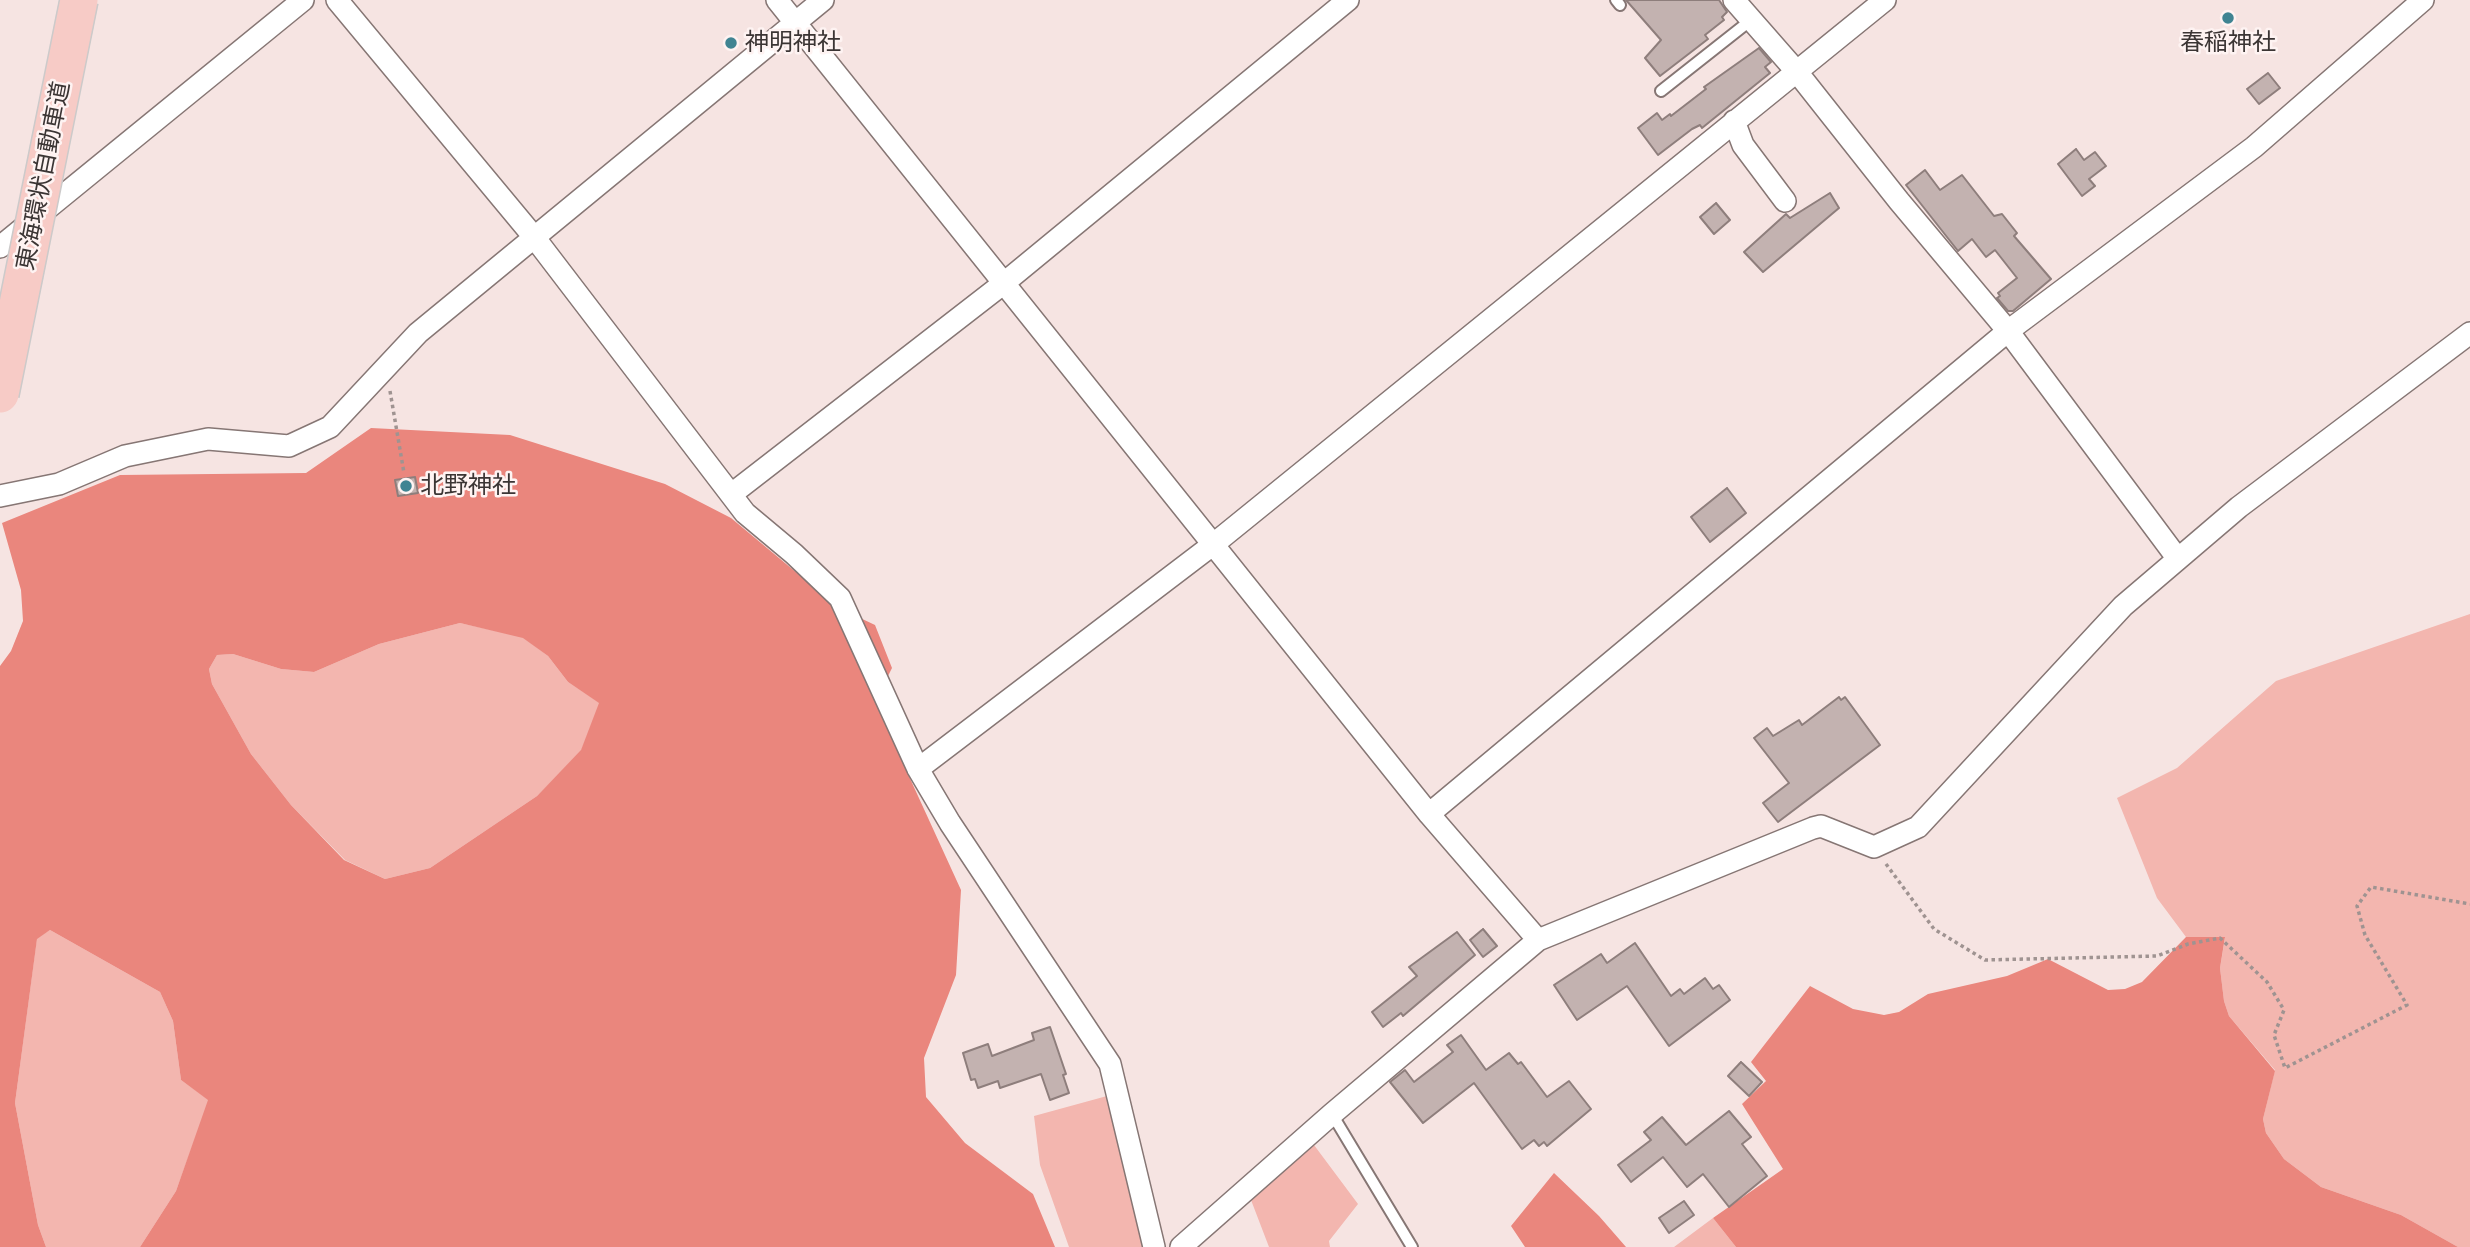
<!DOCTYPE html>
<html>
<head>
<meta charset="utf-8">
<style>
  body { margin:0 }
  canvas { display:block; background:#f6e4e2 }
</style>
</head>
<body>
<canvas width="2470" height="1247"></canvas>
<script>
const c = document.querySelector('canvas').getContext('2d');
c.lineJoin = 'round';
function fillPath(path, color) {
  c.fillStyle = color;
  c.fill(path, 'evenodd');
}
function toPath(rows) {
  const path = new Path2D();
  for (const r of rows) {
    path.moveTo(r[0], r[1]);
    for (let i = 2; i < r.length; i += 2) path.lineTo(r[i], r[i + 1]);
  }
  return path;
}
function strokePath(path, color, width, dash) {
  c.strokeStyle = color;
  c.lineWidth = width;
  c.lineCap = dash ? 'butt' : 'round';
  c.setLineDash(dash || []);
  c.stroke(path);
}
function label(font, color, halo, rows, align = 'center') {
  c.font = font + ' "PT Sans","Noto Sans JP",sans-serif';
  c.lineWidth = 5;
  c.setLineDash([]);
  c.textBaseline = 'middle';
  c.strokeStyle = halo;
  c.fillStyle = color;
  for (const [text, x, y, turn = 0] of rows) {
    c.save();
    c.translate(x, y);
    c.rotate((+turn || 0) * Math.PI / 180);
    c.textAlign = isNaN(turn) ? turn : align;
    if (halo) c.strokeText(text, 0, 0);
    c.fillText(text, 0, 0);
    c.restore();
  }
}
fillPath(toPath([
  [2470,614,2470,1247,2458,1247,2401,1215,2321,1187,2284,1159,2266,1133,2263,1119,2275,1070,2229,1016,2224,1001,2220,968,2225,938,2186,937,2157,898,2117,798,2177,768,2276,681],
  [460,623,523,637,548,656,568,682,600,703,581,751,537,796,430,868,385,879,345,860,291,805,251,754,212,684,209,669,217,655,233,654,281,669,314,672,379,644],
  [50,930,160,992,173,1021,181,1080,209,1100,176,1191,140,1247,46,1247,38,1225,15,1103,37,938],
  [1107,1096,1145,1247,1069,1247,1040,1165,1034,1116],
  [1314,1145,1358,1204,1329,1241,1330,1247,1269,1247,1251,1200],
  [1713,1218,1736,1247,1674,1247]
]), '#f3b6af');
fillPath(toPath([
  [371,428,510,435,665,484,731,518,839,608,875,625,892,668,875,702,961,890,956,975,924,1058,926,1097,965,1143,1033,1194,1055,1247,140,1247,176,1191,208,1100,181,1080,173,1021,160,992,50,930,37,939,15,1103,38,1225,46,1247,0,1247,0,666,11,651,23,621,21,590,2,523,120,475,306,473],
  [460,623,523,638,548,656,568,682,599,703,581,750,537,796,430,868,385,879,344,860,291,805,251,754,212,684,209,669,217,655,233,654,281,669,314,672,379,644],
  [2186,937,2225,937,2220,968,2224,1001,2229,1016,2275,1071,2263,1119,2266,1133,2284,1159,2321,1187,2401,1215,2458,1247,1736,1247,1713,1218,1783,1169,1742,1104,1766,1081,1751,1062,1810,986,1853,1009,1884,1015,1899,1012,1928,994,2007,976,2048,959,2108,990,2125,989,2142,982],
  [1554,1173,1599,1216,1626,1247,1525,1247,1511,1226]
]), '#ea867d');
const building = toPath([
  [1626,0,1719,0,1727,12,1722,17,1724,20,1705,35,1708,39,1660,76,1645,58,1661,40,1626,0],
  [1759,48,1771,62,1765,67,1770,73,1702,128,1700,125,1692,129,1658,155,1638,128,1657,113,1662,120,1670,114,1671,116,1706,89,1704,87,1759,48],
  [2268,73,2280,88,2259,104,2247,89,2268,73],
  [2076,149,2084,160,2095,152,2106,166,2089,179,2095,186,2082,196,2058,164,2076,149],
  [1925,170,1940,190,1962,175,1994,216,2002,214,2017,233,2014,236,2051,279,2013,311,2008,311,1997,298,2000,296,1998,293,2017,278,1995,250,1986,257,1972,239,1958,251,1906,185,1925,170],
  [1830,193,1839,208,1763,272,1744,252,1786,214,1790,218,1830,193],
  [1716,203,1730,220,1714,234,1700,217,1716,203],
  [415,477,418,493,398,496,395,480,415,477],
  [1727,488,1746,513,1710,542,1691,517,1727,488],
  [1839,697,1841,700,1845,697,1880,745,1778,822,1763,803,1789,783,1754,738,1767,728,1773,736,1799,720,1802,725,1839,697],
  [1483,929,1497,946,1483,957,1470,940,1483,929],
  [1457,932,1475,955,1403,1016,1401,1013,1383,1027,1372,1012,1417,976,1409,967,1457,932],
  [1635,943,1671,996,1680,989,1684,994,1705,978,1713,989,1719,985,1730,1000,1669,1046,1627,986,1577,1020,1554,985,1601,954,1607,963,1635,943],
  [1050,1027,1066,1074,1063,1075,1069,1093,1050,1100,1041,1074,1000,1088,998,1081,978,1088,975,1079,971,1080,963,1053,988,1044,992,1056,1034,1040,1032,1033,1050,1027],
  [1461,1035,1486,1070,1509,1053,1518,1064,1521,1062,1547,1097,1569,1081,1591,1109,1547,1146,1544,1142,1539,1146,1534,1140,1522,1149,1474,1083,1423,1123,1390,1082,1405,1070,1414,1082,1453,1052,1447,1045,1461,1035],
  [1741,1062,1762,1082,1749,1096,1728,1076,1741,1062],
  [1729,1111,1751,1137,1742,1144,1767,1176,1729,1207,1703,1174,1687,1187,1663,1157,1631,1182,1618,1165,1651,1140,1644,1132,1662,1117,1686,1145,1729,1111],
  [1684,1201,1694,1215,1669,1233,1659,1218,1684,1201]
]);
fillPath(building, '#c3b2b0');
strokePath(building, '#8e7e7c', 2);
const service = toPath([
  [1616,0,1620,5],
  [1661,91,1751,20],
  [1332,1114,1412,1247]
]);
const minor = toPath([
  [337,0,534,237,745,513,794,554,840,598,918,769,950,823,1110,1064,1154,1247],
  [777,0,1429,814,1538,940],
  [1734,0,1797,72,1899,201,2008,331,2178,559],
  [1734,121,1743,145,1785,201],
  [0,247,303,0],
  [733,493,1004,283,1348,0],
  [0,496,59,484,125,456,208,439,289,446,330,427,418,333,823,0],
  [918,769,1215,543,1885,0],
  [1429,814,2008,331,2254,147,2423,0],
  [1181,1247,1332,1114,1538,940,1813,828,1821,826,1874,847,1918,827,2123,606,2239,507,2470,333]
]);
strokePath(service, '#867674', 14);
strokePath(minor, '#867674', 24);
strokePath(toPath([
  [390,391,404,473],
  [1886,864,1934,929,1985,960,2157,956,2188,944,2220,938,2267,982,2284,1010,2274,1035,2285,1068,2407,1005,2365,935,2357,906,2371,887,2470,904]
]), '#9f9391', 3.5, [3.5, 3.5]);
strokePath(service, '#fff', 10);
strokePath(minor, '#fff', 21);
const motorwayBridge = toPath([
  [0,394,79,0]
]);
strokePath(motorwayBridge, '#cccaca', 40, []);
strokePath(motorwayBridge, '#f7cbc6', 37);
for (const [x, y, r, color] of [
  [2228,18,7,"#408492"],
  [731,43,7,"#408492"],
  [406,486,7,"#408492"]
]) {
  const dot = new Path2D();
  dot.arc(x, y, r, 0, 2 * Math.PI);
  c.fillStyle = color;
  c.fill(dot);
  strokePath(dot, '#fef3f2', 2.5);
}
label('24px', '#3b3534', '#fef3f2', [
  ["神明神社",745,43],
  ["春稲神社",2228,43,"center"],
  ["北野神社",420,486]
], 'left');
label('24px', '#3b3534', '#fef3f2', [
  ["東海環状自動車道",44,176,-79]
]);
</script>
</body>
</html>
